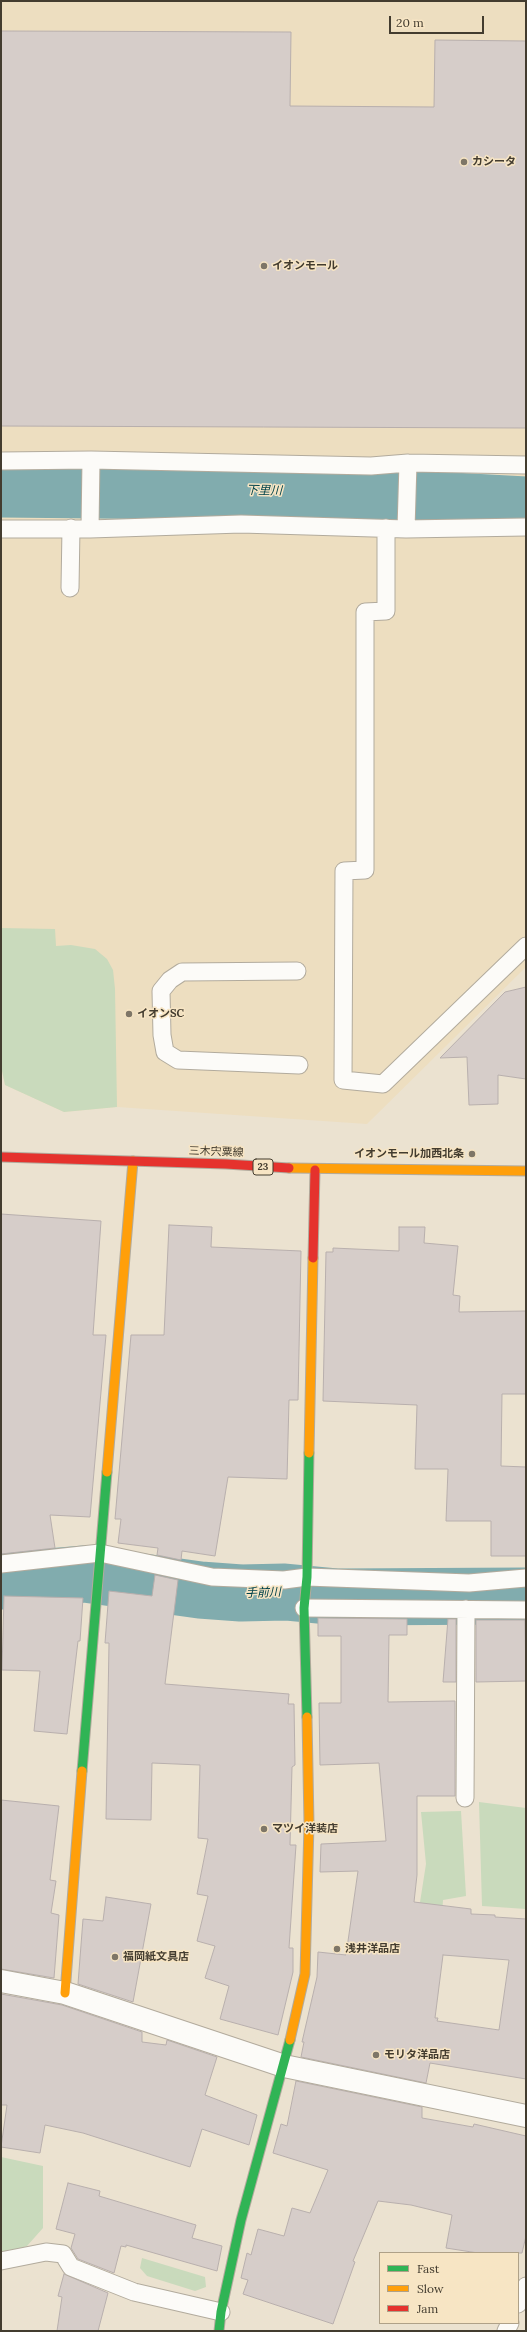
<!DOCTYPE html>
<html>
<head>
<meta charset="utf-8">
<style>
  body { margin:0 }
  #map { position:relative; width:527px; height:2332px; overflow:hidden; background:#ebe2d0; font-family:Lora,serif }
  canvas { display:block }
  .frame { position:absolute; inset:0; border:2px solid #433c2f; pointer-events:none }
  .legend { position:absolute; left:379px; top:2252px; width:140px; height:72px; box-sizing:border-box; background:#f7e5c4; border:1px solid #afa188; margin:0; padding:5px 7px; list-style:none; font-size:12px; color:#433c2f }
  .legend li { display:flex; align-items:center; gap:8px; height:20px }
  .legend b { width:20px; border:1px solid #afa188 }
  .scale { position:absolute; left:389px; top:16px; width:95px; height:18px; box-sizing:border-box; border:2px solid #433c2f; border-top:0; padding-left:5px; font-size:12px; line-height:14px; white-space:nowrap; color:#433c2f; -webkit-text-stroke:3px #f7e5c4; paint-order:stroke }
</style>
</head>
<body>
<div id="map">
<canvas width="527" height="2332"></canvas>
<div class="frame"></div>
<ul class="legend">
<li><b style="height:5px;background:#30b455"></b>Fast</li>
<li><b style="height:5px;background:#ff9f0a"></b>Slow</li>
<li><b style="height:5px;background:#e5322d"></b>Jam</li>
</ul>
<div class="scale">20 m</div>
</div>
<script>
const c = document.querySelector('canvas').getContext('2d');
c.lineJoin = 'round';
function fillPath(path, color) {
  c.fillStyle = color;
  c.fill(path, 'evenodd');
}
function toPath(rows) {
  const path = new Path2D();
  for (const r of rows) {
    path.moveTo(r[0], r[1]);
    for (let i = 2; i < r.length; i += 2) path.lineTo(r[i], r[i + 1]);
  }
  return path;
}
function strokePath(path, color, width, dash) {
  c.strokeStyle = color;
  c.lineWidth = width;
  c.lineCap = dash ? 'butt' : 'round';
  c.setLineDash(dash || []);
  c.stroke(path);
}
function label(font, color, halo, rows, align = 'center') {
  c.font = font + ' Lora,"Noto Sans JP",serif';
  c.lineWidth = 3;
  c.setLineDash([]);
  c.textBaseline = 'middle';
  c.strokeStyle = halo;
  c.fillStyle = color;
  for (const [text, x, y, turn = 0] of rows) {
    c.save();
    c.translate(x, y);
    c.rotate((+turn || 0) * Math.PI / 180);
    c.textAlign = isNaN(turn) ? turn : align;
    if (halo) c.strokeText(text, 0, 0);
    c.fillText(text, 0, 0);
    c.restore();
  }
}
fillPath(toPath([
  [1,1,526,1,526,477,431,469,433,514,526,522,526,967,367,1124,117,1107,64,1112,5,1085,1,1066]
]), '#eddec0');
fillPath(toPath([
  [1,928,55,929,56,946,71,945,95,949,107,959,113,970,115,989,117,1107,64,1112,5,1085,1,1066],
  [479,1802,526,1808,526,1909,482,1906],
  [461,1811,466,1896,443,1900,441,1930,418,1915,426,1864,421,1812],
  [1,2157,43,2166,43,2228,27,2246,1,2255],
  [142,2258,205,2277,206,2287,195,2291,147,2276,140,2268]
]), '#c9dabc');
strokePath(toPath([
  [1,489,286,492,526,505],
  [1,1581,85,1574,200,1590,241,1593,285,1592,338,1597,526,1596]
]), '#81acae', 57);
const building = toPath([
  [1,31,291,32,290,106,434,107,435,40,526,41,526,428,1,426,1,31],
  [526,987,526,1079,498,1075,498,1104,469,1105,467,1057,440,1058,505,992,526,987],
  [1,1214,101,1221,93,1335,106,1335,90,1517,50,1515,55,1548,1,1554,1,1214],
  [169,1225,212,1227,211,1247,301,1251,298,1400,289,1400,287,1479,228,1477,215,1556,182,1551,181,1560,157,1555,158,1548,118,1543,121,1519,115,1519,131,1335,164,1335,169,1225],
  [399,1227,425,1227,424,1243,458,1246,453,1295,460,1296,459,1312,526,1311,526,1394,502,1394,501,1466,526,1467,526,1556,491,1556,491,1521,446,1521,448,1469,415,1469,417,1405,323,1401,326,1252,333,1252,333,1248,399,1251,399,1227],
  [155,1575,178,1580,165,1684,289,1694,288,1704,294,1704,295,1765,292,1767,290,1845,296,1845,289,1948,293,1948,293,1972,278,2035,220,2019,229,1986,205,1978,215,1946,197,1941,208,1896,197,1894,208,1839,198,1838,200,1765,152,1763,151,1820,106,1819,109,1643,105,1643,109,1591,152,1596,155,1575],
  [4,1596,83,1598,80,1641,78,1641,67,1734,34,1731,40,1671,2,1670,4,1596],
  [318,1618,407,1619,407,1635,389,1635,388,1702,455,1701,455,1796,417,1796,417,1875,414,1902,471,1909,471,1914,495,1915,495,1917,526,1919,526,2079,430,2063,426,2083,301,2057,304,2042,302,2042,317,1977,318,1952,346,1955,358,1871,320,1872,321,1844,386,1841,379,1763,320,1765,319,1703,341,1703,341,1636,318,1636,318,1618],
  [443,1955,509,1960,499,2030,437,2021,438,2018,435,2018,443,1955],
  [448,1619,456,1619,456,1682,443,1682,448,1619],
  [476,1620,525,1620,526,1681,476,1682,476,1620],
  [1,1800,59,1806,50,1880,56,1881,51,1913,59,1915,54,1978,1,1969,1,1800],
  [106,1897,151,1904,133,2002,78,1984,83,1919,103,1921,106,1897],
  [1,1994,62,2005,142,2032,142,2042,166,2045,167,2040,217,2057,205,2095,257,2115,249,2145,202,2129,190,2167,83,2133,45,2125,40,2153,1,2147,7,2105,1,2105,1,1994],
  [296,2081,422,2107,422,2118,473,2127,474,2124,526,2136,526,2236,522,2253,478,2253,446,2248,452,2215,411,2205,378,2201,353,2261,355,2262,333,2324,243,2294,248,2280,241,2278,247,2253,251,2255,258,2229,284,2236,292,2208,310,2213,328,2170,273,2153,281,2124,287,2126,296,2081],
  [68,2183,100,2191,99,2196,196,2225,192,2238,222,2246,217,2271,126,2245,126,2247,121,2246,114,2273,78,2259,71,2248,75,2234,56,2229,68,2183],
  [64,2274,108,2293,98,2331,57,2331,62,2297,58,2296,64,2274]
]);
fillPath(building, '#d6cdc9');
strokePath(building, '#b8afad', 1);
const lane = toPath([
  [1,461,91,460,371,466,408,463,526,465],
  [386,528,386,611,365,612,365,870,344,871,343,1080,383,1084,526,946],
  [1,529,90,529,241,524,406,529,526,527],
  [90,529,91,460],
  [406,529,408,463],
  [70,588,71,528],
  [297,971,182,972,170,980,161,991,162,1035,165,1052,178,1060,299,1065],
  [1,1564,100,1553,212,1577,284,1580,307,1577,469,1583,526,1578],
  [304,1608,526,1610],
  [465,1798,466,1609],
  [1,2261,46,2252,63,2254,71,2267,134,2292,221,2312],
  [518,2304,526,2286],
  [506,2331,510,2323]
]);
const street = toPath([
  [1,1981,65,1993,284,2066,526,2116]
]);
const fast = toPath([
  [307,1717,304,1608,307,1577,309,1453],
  [82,1771,107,1472],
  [219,2331,221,2312,241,2220,290,2040]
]);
const slow = toPath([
  [289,1168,526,1171],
  [309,1453,313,1258],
  [107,1472,133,1161],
  [65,1993,82,1771],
  [290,2040,305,1974,309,1824,307,1717]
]);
const jam = toPath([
  [1,1157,226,1164,289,1168],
  [313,1258,315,1170]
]);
strokePath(lane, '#b2ab9d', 19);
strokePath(street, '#b2ab9d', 24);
strokePath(fast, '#b2ab9d', 11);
strokePath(slow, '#b2ab9d', 11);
strokePath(jam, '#b2ab9d', 11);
strokePath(lane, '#fcfbf8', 17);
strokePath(street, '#fcfbf8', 22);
strokePath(fast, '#30b455', 9);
strokePath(slow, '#ff9f0a', 9);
strokePath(jam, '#e5322d', 9);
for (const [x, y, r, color] of [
  [464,162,4,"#7e7667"],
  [264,266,4,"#7e7667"],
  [129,1014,4,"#7e7667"],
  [472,1154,4,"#7e7667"],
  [264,1829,4,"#7e7667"],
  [337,1949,4,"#7e7667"],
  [115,1957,4,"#7e7667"],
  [376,2055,4,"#7e7667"]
]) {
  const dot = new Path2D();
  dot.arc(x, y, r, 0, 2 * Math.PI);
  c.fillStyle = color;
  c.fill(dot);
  strokePath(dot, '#f7e5c4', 1.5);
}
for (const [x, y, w] of [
  [263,1167,20]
]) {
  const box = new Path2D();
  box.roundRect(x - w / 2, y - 8, w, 16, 3);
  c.fillStyle = '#f7e5c4';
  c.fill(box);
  strokePath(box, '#433c2f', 1);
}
label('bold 10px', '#433c2f', null, [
  ["23",263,1167]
]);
label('bold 11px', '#433c2f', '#f7e5c4', [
  ["カシータ",472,162],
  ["イオンモール",272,266],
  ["イオンSC",137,1014],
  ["イオンモール加西北条",464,1154,"right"],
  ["マツイ洋装店",272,1829],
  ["浅井洋品店",345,1949],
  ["福岡紙文具店",123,1957],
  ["モリタ洋品店",384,2055]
], 'left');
label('11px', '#433c2f', '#f7e5c4', [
  ["三木宍粟線",216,1152,2]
]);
label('italic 12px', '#01424a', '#f7e5c4', [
  ["下里川",264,491,1],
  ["手前川",263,1593,-2]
]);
</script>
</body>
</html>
